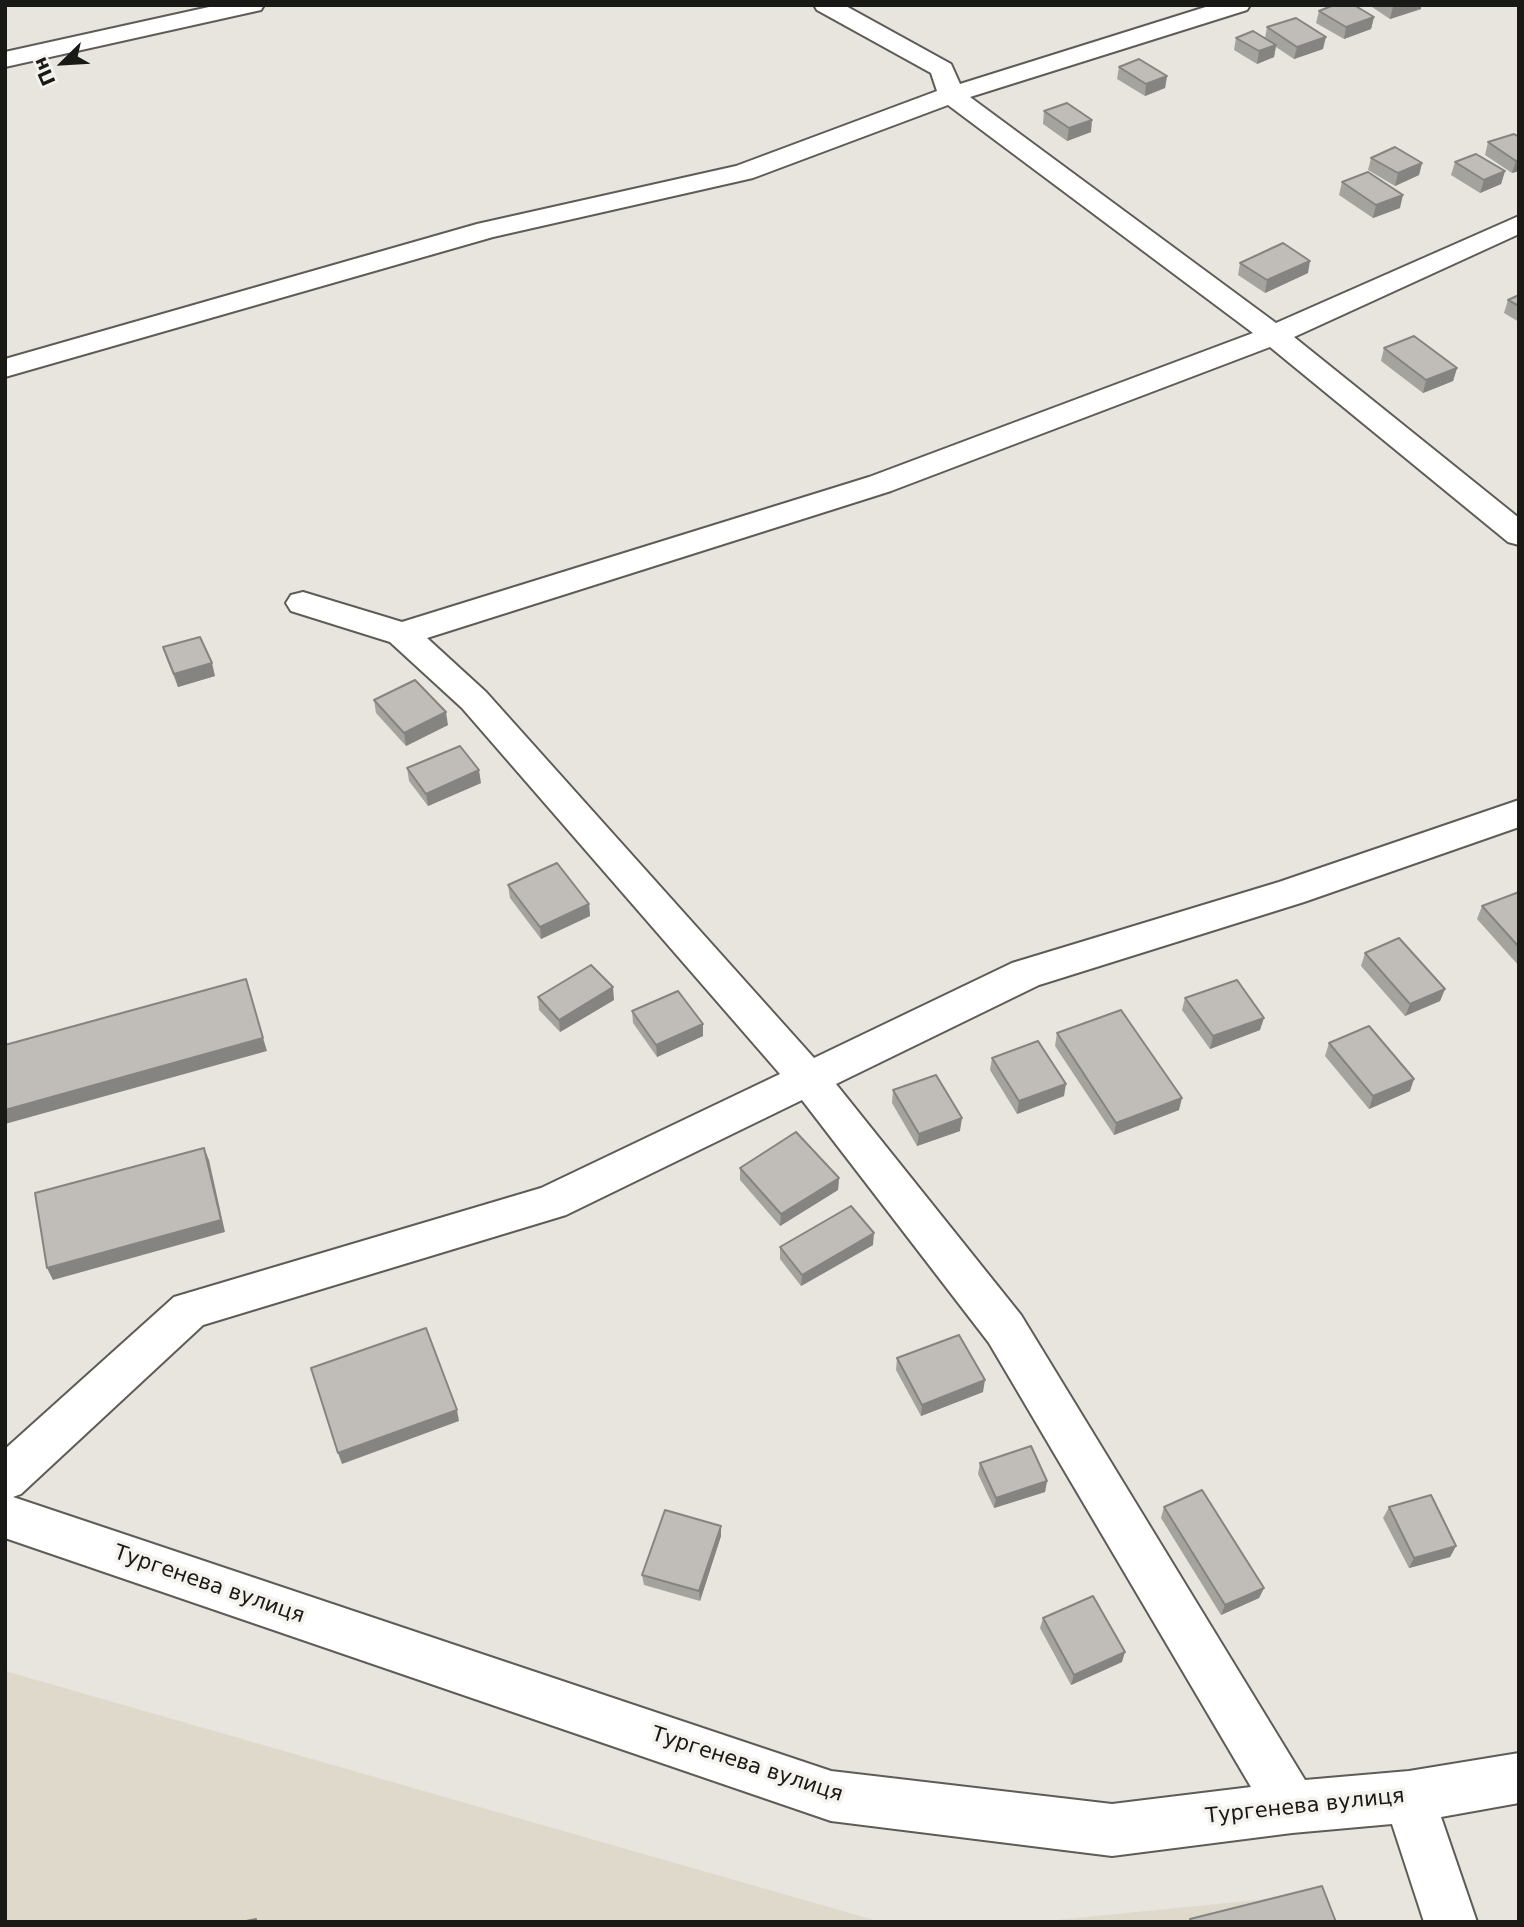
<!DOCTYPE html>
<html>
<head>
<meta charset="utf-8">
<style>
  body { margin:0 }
  #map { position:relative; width:1524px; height:1927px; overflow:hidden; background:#e8e5df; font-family:"DejaVu Sans",sans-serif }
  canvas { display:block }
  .frame { position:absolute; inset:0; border:7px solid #191916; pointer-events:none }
  .north { position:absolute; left:28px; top:28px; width:70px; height:70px; -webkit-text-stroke:5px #f5f3ed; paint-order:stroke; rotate:246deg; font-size:19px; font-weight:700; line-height:28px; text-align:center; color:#191916 }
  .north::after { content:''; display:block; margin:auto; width:24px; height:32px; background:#191916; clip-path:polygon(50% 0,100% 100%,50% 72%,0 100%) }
</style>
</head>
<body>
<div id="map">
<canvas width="1524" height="1927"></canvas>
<div class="frame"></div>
<div class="north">Пн</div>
</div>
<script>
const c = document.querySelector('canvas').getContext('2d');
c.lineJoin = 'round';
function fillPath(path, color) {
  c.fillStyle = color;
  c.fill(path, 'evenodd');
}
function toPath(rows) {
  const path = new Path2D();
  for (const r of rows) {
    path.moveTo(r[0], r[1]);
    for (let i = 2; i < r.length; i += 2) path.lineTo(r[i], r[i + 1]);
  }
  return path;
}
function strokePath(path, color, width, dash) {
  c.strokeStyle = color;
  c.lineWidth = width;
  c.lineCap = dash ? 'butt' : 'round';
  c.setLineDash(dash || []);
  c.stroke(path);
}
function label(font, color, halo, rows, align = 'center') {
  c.font = font + ' "DejaVu Sans",sans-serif';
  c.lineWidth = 7;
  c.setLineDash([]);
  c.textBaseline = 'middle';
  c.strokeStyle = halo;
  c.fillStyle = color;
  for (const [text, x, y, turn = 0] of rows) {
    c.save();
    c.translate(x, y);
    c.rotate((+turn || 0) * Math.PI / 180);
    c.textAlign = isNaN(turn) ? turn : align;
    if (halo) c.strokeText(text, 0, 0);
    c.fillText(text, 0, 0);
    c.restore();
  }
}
fillPath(toPath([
  [5,1671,881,1922,5,1922],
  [1317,1894,1328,1922,1036,1922]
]), '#dfd9cc');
const minor = toPath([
  [218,5,264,5,261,10,252,12,5,67,5,52,218,5],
  [814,5,844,5,951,64,960,84,1212,5,1250,5,1247,10,970,97,1276,323,1519,216,1519,234,1294,337,1519,518,1519,545,1508,542,1270,347,891,491,427,638,486,692,814,1058,1012,963,1279,882,1519,800,1519,827,1304,902,1039,985,836,1084,1021,1315,1305,1780,1409,1771,1519,1753,1519,1803,1441,1817,1477,1922,1424,1922,1392,1824,1292,1833,1112,1856,831,1821,5,1538,5,1449,174,1297,541,1188,780,1074,462,708,390,642,291,611,286,603,291,595,303,592,402,622,869,477,1253,333,948,105,753,178,493,237,5,377,5,359,477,224,736,166,937,91,931,73,817,10,814,5],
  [802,1100,989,1343,1251,1787,1112,1804,831,1771,13,1497,21,1494,203,1325,566,1215,802,1100]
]);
strokePath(minor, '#5e5c57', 4);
fillPath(minor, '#fff');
fillPath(toPath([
  [1369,5,1421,5,1421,9,1390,19],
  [1319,11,1374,17,1371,29,1344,39,1316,23],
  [1267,27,1323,49,1294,59,1276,47,1274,57,1257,64,1234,50,1236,38,1265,38],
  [1119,67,1167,76,1165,88,1145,96,1117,79],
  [1044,111,1091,132,1067,141,1043,124],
  [1519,137,1519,171,1512,173,1485,155,1488,142],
  [1371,158,1422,163,1419,175,1395,186,1368,170],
  [1455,162,1505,171,1501,184,1480,193,1451,175],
  [1342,182,1400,208,1373,218,1339,195],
  [1240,263,1308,273,1265,293,1238,275],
  [1519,295,1519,322,1504,313,1508,300],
  [1384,348,1457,368,1453,381,1423,393,1381,361],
  [163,647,215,676,178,687,167,660],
  [374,700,448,725,406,746,376,713],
  [407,768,481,783,428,806,409,781],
  [508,885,589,904,590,916,541,939,510,898],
  [1519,892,1519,966,1477,919,1482,906],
  [1365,953,1445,989,1440,1001,1405,1016,1361,966],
  [538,997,614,1000,560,1032,539,1010],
  [1185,998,1260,1030,1210,1049,1182,1010],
  [632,1011,703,1024,703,1036,657,1057,633,1023],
  [1057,1033,1179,1110,1114,1135,1055,1046],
  [1329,1043,1410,1091,1369,1109,1325,1056],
  [992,1058,1064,1096,1017,1114,990,1070],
  [893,1090,960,1131,917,1146,892,1103],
  [740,1168,839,1178,838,1190,780,1226,740,1180],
  [873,1245,801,1286,780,1259,780,1247],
  [897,1358,983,1392,921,1416,896,1370],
  [980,1463,1047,1481,1045,1492,994,1508,978,1474],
  [1164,1507,1264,1588,1259,1598,1221,1615,1161,1518],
  [1389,1507,1456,1546,1450,1557,1409,1568,1383,1518],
  [721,1526,721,1536,700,1601,644,1585,642,1575],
  [1043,1618,1122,1662,1071,1685,1040,1628]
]), '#a5a39e');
fillPath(toPath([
  [1398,5,1421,5,1421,9,1390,19,1393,7],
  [1374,17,1371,29,1344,39,1346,27],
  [1326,37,1323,49,1294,59,1297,47],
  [1276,45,1274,57,1257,64,1259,51],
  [1167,76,1165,88,1145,96,1146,84],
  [1092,120,1091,132,1067,141,1069,128],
  [1519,160,1519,171,1512,173,1516,161],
  [1422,163,1419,175,1395,186,1398,173],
  [1505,171,1501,184,1480,193,1484,180],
  [1403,195,1400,208,1373,218,1376,205],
  [1310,261,1308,273,1265,293,1267,280],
  [1457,368,1453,381,1423,393,1426,380],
  [212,663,215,676,178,687,174,674],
  [446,712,448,725,406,746,404,733],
  [479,770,481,783,428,806,426,794],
  [589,904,590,916,541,939,540,927],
  [613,987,614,1000,560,1032,559,1020],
  [1445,989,1440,1001,1405,1016,1410,1004],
  [1264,1018,1260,1030,1210,1049,1213,1036],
  [703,1024,703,1036,657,1057,656,1045],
  [263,1038,267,1051,5,1124,5,1110],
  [1414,1079,1410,1091,1369,1109,1373,1096],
  [1066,1084,1064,1096,1017,1114,1019,1101],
  [1182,1098,1179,1110,1114,1135,1116,1123],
  [962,1118,960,1131,917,1146,919,1134],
  [204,1148,209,1160,225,1232,53,1280,47,1268],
  [839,1178,838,1190,780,1226,781,1214],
  [874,1233,873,1245,801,1286,802,1275],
  [985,1380,983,1392,921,1416,922,1405],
  [457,1410,459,1421,342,1464,338,1453],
  [1047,1481,1045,1492,994,1508,996,1498],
  [721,1526,721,1536,700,1601,699,1591],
  [1456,1546,1450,1557,1409,1568,1414,1558],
  [1264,1588,1259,1598,1221,1615,1225,1605],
  [1125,1652,1122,1662,1071,1685,1074,1675]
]), '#868481');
const building = toPath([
  [1334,5,1354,5,1374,17,1346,27,1319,11,1334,5],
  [1296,18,1326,37,1297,47,1267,27,1296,18],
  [1253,31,1276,45,1259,51,1236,38,1253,31],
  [1139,59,1167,76,1146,84,1119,67,1139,59],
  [1067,103,1092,120,1069,128,1044,111,1067,103],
  [1514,134,1519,137,1519,160,1516,161,1488,142,1514,134],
  [1395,147,1422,163,1398,173,1371,158,1395,147],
  [1476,154,1505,171,1484,180,1455,162,1476,154],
  [1368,172,1403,195,1376,205,1342,182,1368,172],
  [1283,243,1310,261,1267,280,1240,263,1283,243],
  [1519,295,1519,306,1508,300,1519,295],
  [1414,336,1457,368,1426,380,1384,348,1414,336],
  [200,637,212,663,174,674,163,647,200,637],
  [415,680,446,712,404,733,374,700,415,680],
  [460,746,479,770,426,794,407,768,460,746],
  [557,863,589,904,540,927,508,885,557,863],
  [1519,892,1519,947,1482,906,1519,892],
  [1399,938,1445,989,1410,1004,1365,953,1399,938],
  [591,965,613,987,559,1020,538,997,591,965],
  [246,979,263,1038,5,1110,5,1045,246,979],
  [1237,980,1264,1018,1213,1036,1185,998,1237,980],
  [678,991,703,1024,656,1045,632,1011,678,991],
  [1121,1010,1182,1098,1116,1123,1057,1033,1121,1010],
  [1369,1026,1414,1079,1373,1096,1329,1043,1369,1026],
  [1038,1041,1066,1084,1019,1101,992,1058,1038,1041],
  [936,1075,962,1118,919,1134,893,1090,936,1075],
  [796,1132,839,1178,781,1214,740,1168,796,1132],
  [204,1148,221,1220,47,1268,35,1193,204,1148],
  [851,1206,874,1233,802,1275,780,1247,851,1206],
  [426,1328,457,1410,338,1453,311,1368,426,1328],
  [959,1335,985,1380,922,1405,897,1358,959,1335],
  [1031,1446,1047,1481,996,1498,980,1463,1031,1446],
  [1202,1490,1264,1588,1225,1605,1164,1507,1202,1490],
  [1431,1495,1456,1546,1414,1558,1389,1507,1431,1495],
  [665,1510,721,1526,699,1591,642,1575,665,1510],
  [1093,1596,1125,1652,1074,1675,1043,1618,1093,1596],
  [1322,1886,1336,1922,1191,1922,1190,1919,1322,1886],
  [256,1919,256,1922,241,1922,256,1919]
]);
fillPath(building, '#c0bdb8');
strokePath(building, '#868481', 2);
label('21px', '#191916', '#f5f3ed', [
  ["Тургенева вулиця",209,1585,19],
  ["Тургенева вулиця",747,1765,18],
  ["Тургенева вулиця",1305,1807,-6]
]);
</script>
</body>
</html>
